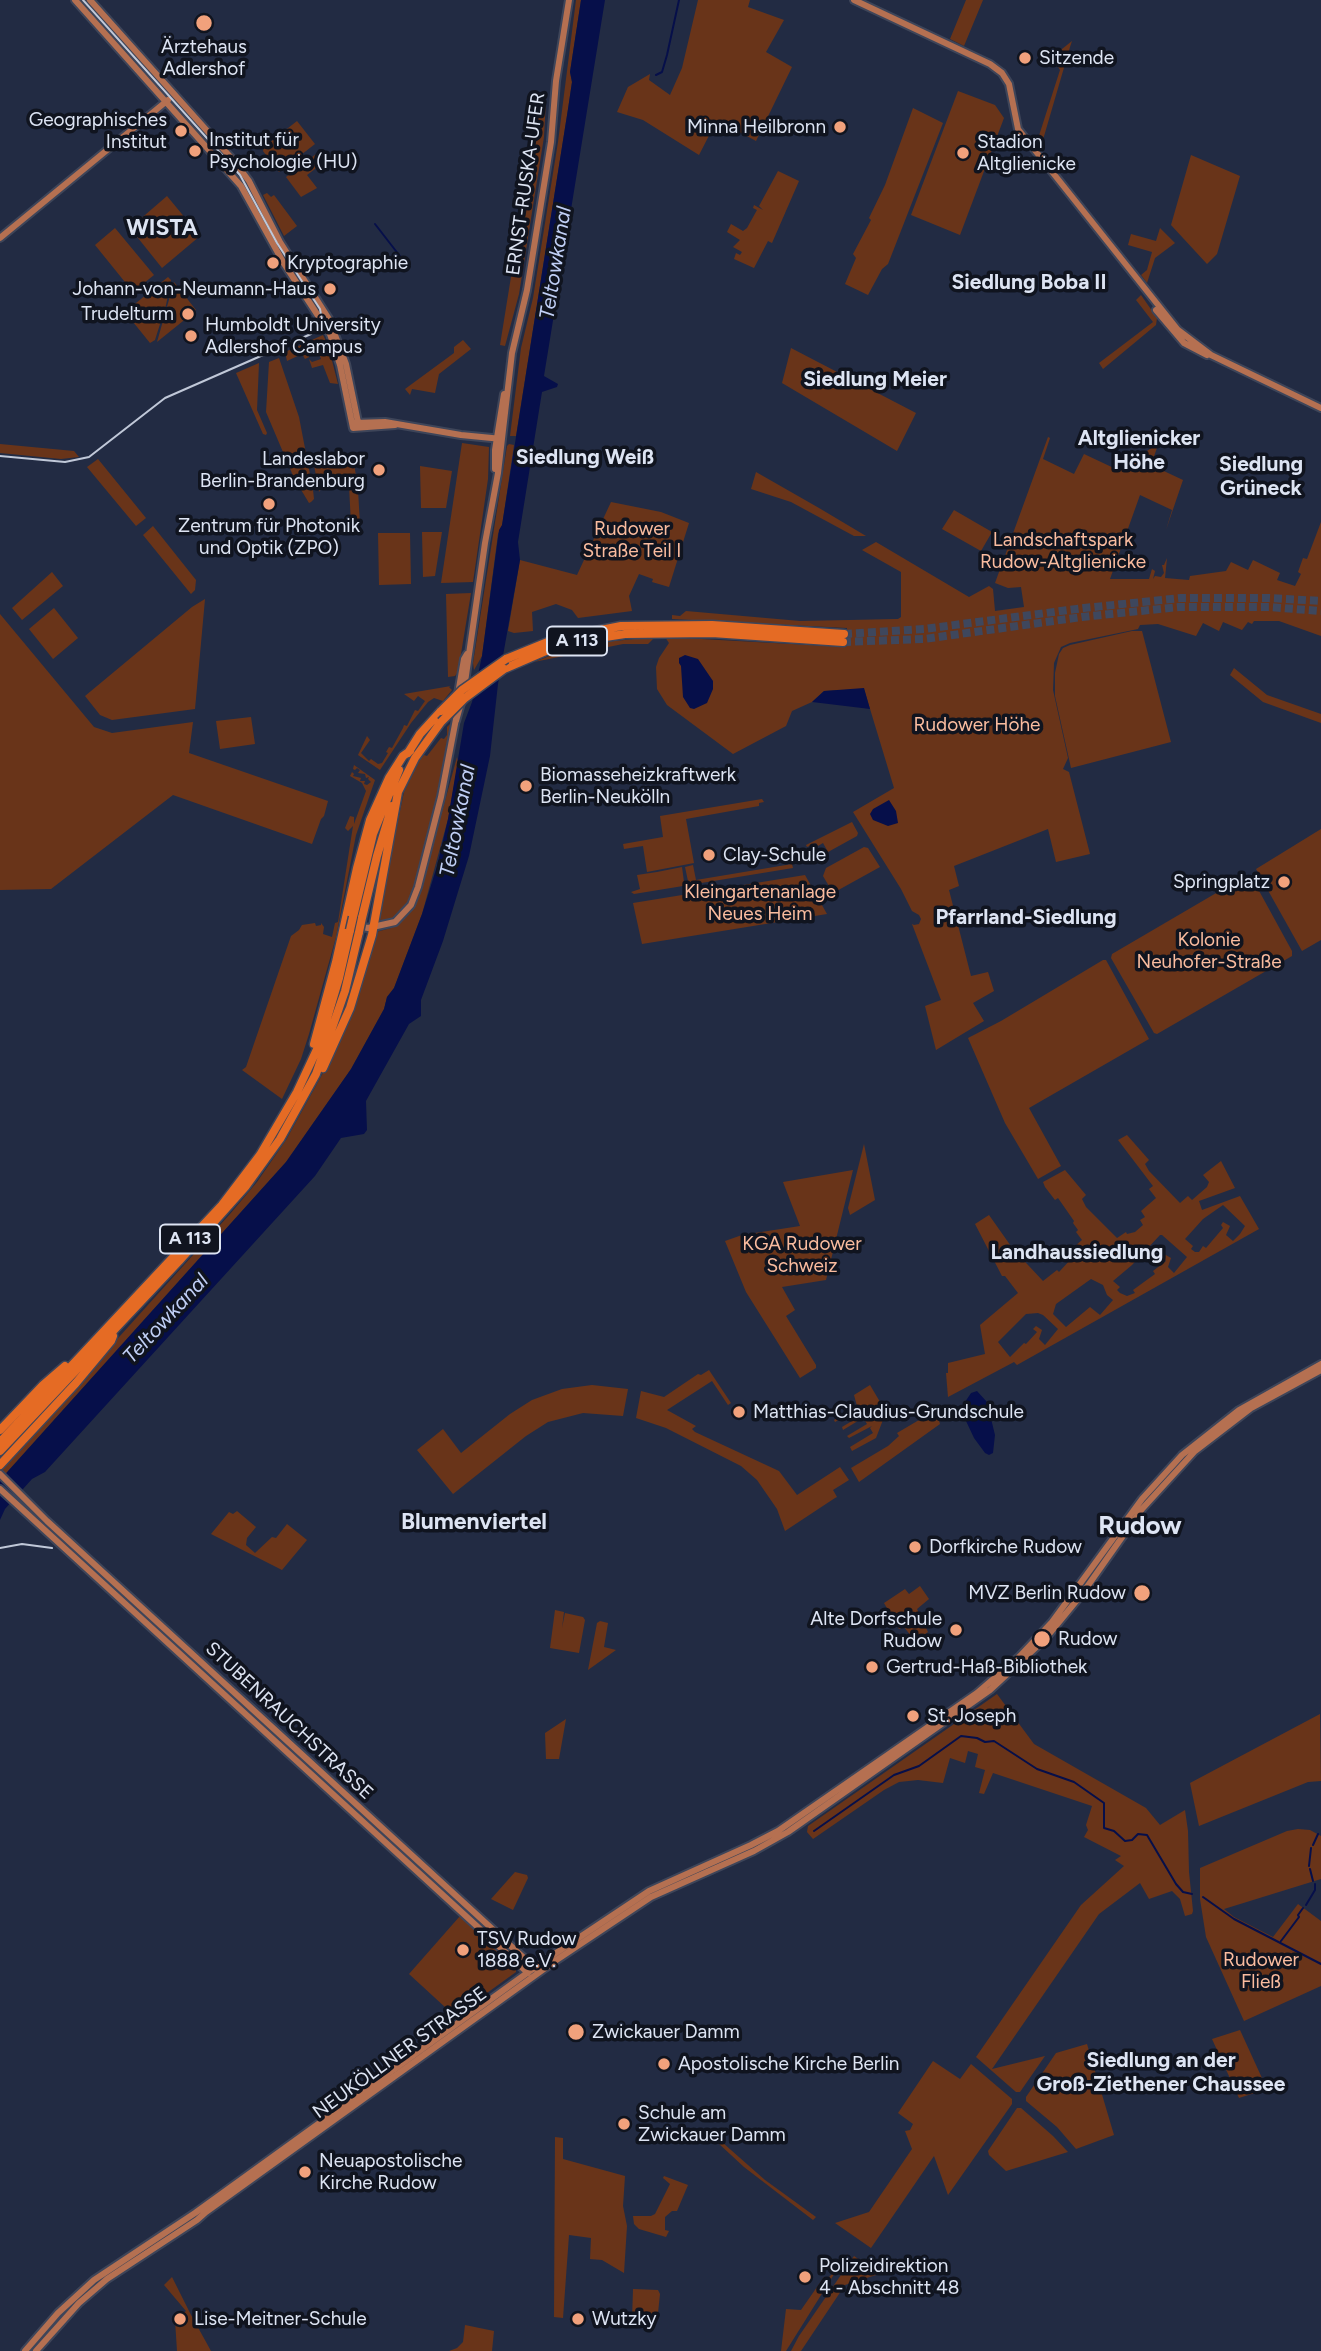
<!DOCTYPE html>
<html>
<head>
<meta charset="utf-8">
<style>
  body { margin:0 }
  canvas { display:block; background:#222b43 }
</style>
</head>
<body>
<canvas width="1321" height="2351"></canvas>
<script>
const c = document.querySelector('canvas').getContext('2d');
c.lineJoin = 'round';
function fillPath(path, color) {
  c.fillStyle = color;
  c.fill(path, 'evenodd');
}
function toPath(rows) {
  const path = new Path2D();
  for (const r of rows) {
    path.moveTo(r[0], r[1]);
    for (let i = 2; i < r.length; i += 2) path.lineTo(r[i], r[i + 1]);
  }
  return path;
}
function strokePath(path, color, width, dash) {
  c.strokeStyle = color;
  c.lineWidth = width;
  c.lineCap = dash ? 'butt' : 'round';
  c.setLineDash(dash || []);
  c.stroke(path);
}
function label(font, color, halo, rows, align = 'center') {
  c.font = font + ' Figtree,sans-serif';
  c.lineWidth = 7;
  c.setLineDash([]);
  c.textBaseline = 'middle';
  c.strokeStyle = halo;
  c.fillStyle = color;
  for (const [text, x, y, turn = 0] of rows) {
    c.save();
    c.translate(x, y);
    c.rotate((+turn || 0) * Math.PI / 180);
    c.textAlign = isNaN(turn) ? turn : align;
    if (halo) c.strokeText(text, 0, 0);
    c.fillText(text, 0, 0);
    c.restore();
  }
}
fillPath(toPath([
  [576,0,581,0,570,72,572,82,568,109,516,436,510,436,521,348,533,298,558,142],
  [698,0,750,0,748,7,784,20,766,52,792,67,756,141,717,120,699,155,643,120,617,112,628,87,650,74,649,80,670,95,682,68],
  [966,0,983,0,964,46,950,39],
  [1072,41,1070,47,1040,150,1036,145,1060,70,1052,57],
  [958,91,995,105,1004,118,960,235,911,215],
  [540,97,546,100,544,137,519,294,505,346,500,345],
  [913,108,943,123,888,264,882,269,868,295,845,284,856,258,853,254,871,220,869,218,885,185],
  [297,121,315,144,279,172,263,151,264,147],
  [320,151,327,160,307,175,317,188,301,197,286,177],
  [1191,155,1240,176,1217,254,1207,264,1171,225],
  [778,171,799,181,772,243,768,241,754,268,734,259,736,253,740,255,742,252,733,247,740,240,727,232,731,224,743,231,747,228,757,210,753,208,754,205,763,210,759,206],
  [267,193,271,197,274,195,297,226,284,236,263,195],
  [167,196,200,236,162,268,130,228],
  [115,228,154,275,133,292,95,245],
  [1160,228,1175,243,1155,258,1147,283,1141,275,1147,270,1152,252,1128,245,1131,234,1156,241],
  [168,277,171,280,166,305,155,340,150,343,125,312],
  [174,282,196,310,191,314,190,312,186,312,188,317,157,342],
  [1141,295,1157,318,1156,325,1103,369,1099,363,1153,322,1136,300],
  [323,335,328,345,338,384,330,383,323,365,312,368,309,359,312,362,321,359,318,351,309,353,309,357,305,359,302,354,287,361,285,352],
  [463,340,471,349,439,374,435,393,412,389,410,395,405,389,454,353,454,347],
  [791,348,916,413,897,451,782,383],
  [279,358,299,417,313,490,314,499,311,502,309,503,294,478,266,412,269,362],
  [259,363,257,410,267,433,266,435,263,434,236,373],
  [1048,437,1050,438,1043,459,1074,474,1084,454,1118,470,1153,447,1154,443,1158,445,1151,465,1183,480,1166,530,1172,510,1140,495,1110,579,1149,579,1152,569,1149,567,1155,571,1153,579,1155,576,1161,577,1164,573,1162,565,1164,565,1167,558,1165,578,1189,580,1190,576,1226,571,1231,562,1248,570,1253,560,1280,573,1277,580,1295,586,1301,574,1298,572,1303,558,1307,559,1321,522,1321,636,1279,621,1254,621,1252,624,1248,622,1242,630,1223,622,1219,631,1203,623,1196,636,1158,624,1140,625,1138,629,1070,643,1061,647,1054,663,1053,690,1068,758,1063,769,1069,772,1090,854,1056,862,1048,829,954,866,959,886,949,890,971,976,988,972,994,991,973,1003,984,1021,936,1050,925,1006,941,1000,912,924,914,925,919,924,921,919,919,915,912,911,901,889,853,812,894,788,864,689,824,691,812,702,792,711,786,726,733,754,667,705,657,689,656,667,659,658,669,643,665,637,846,647,847,628,672,619,672,615,680,616,686,611,800,621,898,619,901,617,901,572,862,550,876,542,969,597,989,586,993,589,995,611,1024,607,1021,587,1008,588,995,583],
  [462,443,489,447,488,479,473,582,441,583],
  [0,444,74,451,79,457,61,459,0,453],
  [509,444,514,445,502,526,498,534,482,656,474,670,473,663,507,446],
  [353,456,358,490,360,524,351,524,349,486,321,489,319,492,314,465,322,461],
  [98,459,146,518,136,526,87,467],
  [420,466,452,471,446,508,421,508],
  [756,472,819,508,866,536,854,536,791,502,751,489],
  [611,502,661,512,689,523,669,587,652,582,653,579,639,574,629,596,632,611,578,618,572,610,556,604,532,612,533,631,514,633,508,631,520,560,577,575],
  [954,510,992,532,981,551,942,529],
  [153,526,196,580,195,590,191,594,143,535],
  [422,532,442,532,435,576,423,577],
  [378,533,410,533,411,584,379,585],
  [52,572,63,586,22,620,12,608],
  [471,593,458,672,455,676,448,677,446,594],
  [205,599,195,709,112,720,100,715,85,696,192,607],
  [54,608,78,638,53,659,29,629],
  [0,614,94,727,112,733,193,722,189,753,328,801,324,816,321,819,312,844,173,795,51,889,0,890],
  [1132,631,1142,631,1171,742,1071,768,1055,696,1055,673,1059,654,1063,648,1070,645],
  [645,638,653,639,648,644,623,644,534,662,565,650,594,643],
  [1234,668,1267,695,1321,714,1321,723,1263,702,1230,675],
  [451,686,449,687,452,690,443,701,434,698,428,702,411,723,380,770,358,755,367,736,370,740,361,753,369,761,371,759,378,764,382,763,388,753,386,752,389,747,392,748,403,728,404,725,407,726,415,710,418,711,425,701,418,696,414,701,404,694],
  [251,717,255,744,220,749,216,721],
  [451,723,433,819,414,890,406,907,395,918,381,922,378,915,404,792,419,761,424,755,427,756,441,738,444,739,447,735,447,727],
  [457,757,458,763,448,819,422,914,394,988,387,997,384,1009,351,1069,286,1162,0,1480,0,1469,230,1214,257,1182,286,1140,334,1053,376,932,391,928,403,920,413,909,419,896],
  [354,765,375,780,356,835,336,937,309,1034,301,1059,282,1099,242,1070,246,1067,291,936,299,930,302,925,315,923,316,926,321,925,321,923,324,927,323,934,332,937,335,923,338,922,353,826,348,831,345,828,350,816,354,817,354,824,366,791,362,783,350,776,352,772,354,774,353,776,361,778,360,781,365,781,364,784,367,785,371,782,368,779,369,777,366,778,365,774,358,773,360,770,357,768,355,770,353,769],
  [762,799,764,802,759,803,759,806,686,819,694,863,647,872,643,846,624,849,623,844,663,837,660,816],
  [852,822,858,833,857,836,828,852,823,843,818,846,816,843,807,847,806,845],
  [1321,829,1321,940,1302,951,1256,869],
  [864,847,868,848,880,867,833,893,823,876,826,868],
  [792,864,793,868,634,894,631,892,640,889,637,875,657,872,682,867,684,882,688,881,685,867,693,865,696,880],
  [805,875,827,914,642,944,633,903],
  [1247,875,1252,878,1292,951,1292,956,1157,1034,1154,1033,1111,958,1112,954],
  [1103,960,1106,960,1149,1039,1029,1108,1061,1166,1038,1179,1005,1123,968,1038,1001,1021],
  [1127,1135,1149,1160,1145,1164,1149,1171,1180,1203,1188,1196,1192,1200,1207,1187,1209,1182,1203,1175,1221,1161,1235,1188,1199,1201,1202,1210,1240,1196,1259,1229,1017,1365,1014,1362,948,1397,946,1373,948,1373,948,1363,985,1354,980,1325,1018,1293,1005,1276,1002,1276,975,1224,989,1215,1013,1249,1043,1281,1057,1270,1059,1272,1071,1259,1067,1253,1082,1240,1076,1232,1078,1230,1073,1223,1074,1221,1058,1198,1055,1200,1045,1187,1043,1182,1065,1170,1086,1195,1082,1199,1086,1207,1117,1238,1126,1232,1127,1234,1135,1232,1143,1225,1140,1220,1145,1217,1141,1211,1156,1198,1149,1189,1153,1186,1118,1140],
  [1223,1205,1245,1226,1240,1234,1233,1241,1226,1235,1230,1226,1223,1222,1221,1225,1223,1228,1206,1248,1203,1246,1199,1252,1195,1252,1191,1249,1193,1246,1185,1239,1203,1219],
  [1160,1235,1162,1235,1187,1257,1174,1273,1168,1267,1171,1258,1164,1254,1162,1257,1166,1261,1153,1271,1155,1274,1133,1290,1135,1293,1127,1296,1120,1293,1117,1290,1120,1287,1113,1281,1132,1265],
  [1091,1279,1103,1285,1107,1295,1113,1300,1100,1315,1090,1307,1066,1327,1053,1314,1056,1304],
  [1038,1313,1043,1315,1058,1329,1045,1345,1039,1339,1042,1330,1036,1326,1033,1329,1037,1332,1026,1344,1024,1343,1010,1357,998,1342,1026,1314],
  [864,1144,875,1200,850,1215,848,1208],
  [853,1170,826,1280,782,1287,795,1310,786,1316,816,1365,816,1368,800,1378,746,1292,725,1241,742,1235,800,1226,783,1182],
  [709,1370,731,1403,728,1405,712,1381,667,1410,696,1426,692,1429,695,1432,779,1471,797,1495,840,1467,849,1480,833,1490,837,1497,835,1498,785,1531,777,1509,757,1480,741,1466,666,1428,636,1418,641,1391,664,1397,698,1374,701,1375],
  [592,1385,628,1389,623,1416,583,1413,548,1422,526,1436,453,1494,417,1450,443,1429,461,1453,510,1414,532,1400,562,1389],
  [870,1385,886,1412,876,1438,852,1451,850,1447,873,1433,870,1428,872,1426,849,1438,847,1436,867,1424,864,1419,866,1416,843,1430,842,1427,862,1415,861,1407,835,1422,834,1420,857,1406,854,1395],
  [936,1410,940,1424,859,1482,851,1468,888,1446,899,1436,897,1433],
  [237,1511,256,1527,247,1538,246,1545,255,1553,272,1537,276,1538,287,1524,307,1540,282,1570,211,1534,229,1512,233,1514],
  [920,1586,929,1599,917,1609,928,1632,915,1641,904,1627,899,1629,884,1603,905,1589,909,1594],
  [555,1610,564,1612,562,1628,565,1613,583,1617,585,1620,579,1653,550,1648],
  [600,1621,608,1623,604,1647,616,1650,588,1670,597,1623],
  [997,1694,1034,1744,1146,1808,1160,1825,1185,1810,1188,1831,1189,1872,1193,1911,1192,1914,1185,1916,1180,1899,1172,1891,1149,1899,1140,1883,1099,1914,992,2069,1045,2056,1020,2092,1016,2092,976,2057,1081,1905,1124,1866,1115,1860,1121,1856,1084,1837,1088,1830,1086,1825,1092,1806,993,1773,984,1794,979,1793,985,1770,975,1767,978,1754,968,1751,965,1763,950,1758,943,1783,918,1780,899,1782,884,1790,813,1839,807,1832,808,1826],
  [1320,1714,1321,1781,1308,1782,1199,1826,1190,1783],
  [566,1719,559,1759,546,1759,545,1733],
  [1298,1829,1310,1830,1321,1836,1321,1879,1224,1909,1234,1917,1273,1937,1298,1904,1321,1921,1321,1986,1244,2021,1206,1937,1200,1899,1200,1868,1287,1831],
  [515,1872,527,1875,528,1878,513,1910,491,1899],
  [460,1916,516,1967,516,1972,458,2014,452,2008,446,2008,409,1974],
  [1240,2030,1267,2089,1239,2098,1212,2039],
  [1087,2044,1114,2135,1076,2149,1057,2127,1026,2101,1026,2097,1056,2053],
  [933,2061,960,2079,971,2064,1012,2099,1012,2104,948,2195,934,2156,871,2248,835,2223,869,2212,912,2149,905,2131,910,2130,913,2124,898,2113],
  [1017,2108,1021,2108,1053,2136,1068,2152,1006,2171,989,2155,988,2151],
  [706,2128,765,2180,816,2217,813,2220,744,2167,704,2130],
  [555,2137,563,2138,563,2159,625,2176,623,2206,627,2226,624,2273,602,2260,590,2259,591,2238,569,2235,563,2318,554,2317],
  [664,2176,688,2185,677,2211,672,2211,665,2217,665,2230,669,2231,666,2237,639,2229,634,2224,633,2216,651,2216,655,2214,670,2184,663,2178],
  [848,2252,786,2351,781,2351,786,2309,801,2310,824,2277,828,2278,835,2271],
  [854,2256,879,2274,845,2285,801,2351,791,2351,799,2336],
  [172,2277,190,2313,211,2351,177,2351,175,2320,186,2311,164,2285],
  [633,2289,658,2290,660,2294,658,2313,643,2321,632,2320],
  [465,2325,494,2331,492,2351,449,2351,457,2348,463,2342]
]), '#693419');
fillPath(toPath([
  [581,0,605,0,544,376,558,384,557,387,542,392,518,542,520,560,498,684,490,756,469,856,443,941,421,1000,421,1016,409,1024,366,1101,367,1130,364,1134,341,1138,315,1176,45,1472,32,1479,5,1509,0,1520,0,1480,286,1162,351,1069,384,1009,387,997,394,988,422,914,437,866,448,819,464,723,472,702,482,656,499,530,502,525,568,109,572,82,570,72],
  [685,655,698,659,713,681,713,689,707,703,694,709,690,708,683,697,681,666,679,663,679,658],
  [864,688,870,709,812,702,824,691],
  [889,800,896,811,898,823,888,826,873,820,870,814,873,809],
  [977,1391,987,1402,995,1435,993,1453,989,1455,985,1453,974,1438,966,1421,965,1402,971,1393]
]), '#060f4a');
strokePath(toPath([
  [656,75,662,72,667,55,679,0],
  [375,224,406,264],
  [814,1831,894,1775,919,1766,961,1736,977,1738,985,1742,994,1741,1037,1769,1074,1782,1104,1803,1104,1828,1114,1831,1125,1841,1132,1840,1138,1834,1147,1835,1176,1884,1183,1892,1192,1894],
  [1313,1845,1318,1834],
  [1309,1866,1311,1848],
  [1310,1869,1313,1881],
  [1203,1897,1234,1919,1321,1964],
  [1306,1905,1315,1890,1315,1884],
  [1281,1941,1299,1917,1298,1915,1303,1908]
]), '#060f4a', 2);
strokePath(toPath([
  [844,634,924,629,1084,608,1181,598,1269,598,1321,601],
  [843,642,924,639,1082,617,1179,607,1269,607,1321,611]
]), '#3e475d', 8, [8, 4]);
const major = toPath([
  [75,0,241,186,283,262,330,334,340,365,353,428,395,425],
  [90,0,234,161,249,181,280,242,329,319,346,364,359,427],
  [854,0,990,64,1002,73,1009,84,1018,129,1178,330,1211,355,1321,408],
  [0,238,168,100],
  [1156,310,1184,343,1207,355],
  [354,423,385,422,461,435,502,439],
  [495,469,495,450,504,394],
  [464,689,485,543,498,473,512,353,527,290,551,142,556,81,569,0],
  [458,694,464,659,467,654],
  [456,721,461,703],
  [357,926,368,928,395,922,411,905,418,887,441,797,456,719],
  [0,1474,47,1521,536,1969],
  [0,1489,528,1973],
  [25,2351,58,2313,94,2280,195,2213,541,1963,649,1891,751,1845,778,1831,977,1693,1020,1656,1052,1622,1142,1499,1182,1455,1239,1410,1321,1364],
  [36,2351,79,2303,107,2279,197,2220,206,2212,555,1961,651,1897,754,1851,788,1832,990,1690,1045,1639,1082,1594,1142,1509,1195,1451,1251,1408,1321,1370]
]);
const highway = toPath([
  [506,659,555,639,621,626,712,625,844,634],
  [504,669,555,647,579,641,625,634,712,633,843,642],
  [408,753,420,734,441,711],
  [397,794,415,758,441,722],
  [353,917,373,834,399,770],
  [362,918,377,856,392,806],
  [314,1044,336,962,357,868,370,820,389,778,403,756,410,751],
  [323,1068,350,1008,372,935,398,792],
  [0,1430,43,1385,65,1366],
  [0,1442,222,1205,260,1155,297,1092,319,1045,339,978,350,930],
  [0,1451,179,1261,246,1186,280,1139,316,1074,345,991,359,932],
  [0,1465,76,1383,111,1341,113,1336]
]);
strokePath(major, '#3e4559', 10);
strokePath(highway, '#3e4559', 11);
strokePath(major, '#b57051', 6);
strokePath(highway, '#e56b24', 8);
strokePath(toPath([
  [0,456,65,462,89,457,165,398,311,334,318,328,322,320,320,309,277,243,240,175,83,0]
]), '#c0c8d8', 2);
strokePath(toPath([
  [0,1548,22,1544,52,1548]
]), '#c0c8d8', 2);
const highwayBridge = toPath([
  [441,711,462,690,506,659],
  [441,722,465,698,504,669],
  [350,930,353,917],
  [359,932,362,918]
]);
strokePath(highwayBridge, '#3e4559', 11, []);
strokePath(highwayBridge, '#e56b24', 8);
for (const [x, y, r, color] of [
  [204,23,9,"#f1a17c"],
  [1025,58,7,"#f1a17c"],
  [840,127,7,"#f1a17c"],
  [181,131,7,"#f1a17c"],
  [195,151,7,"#f1a17c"],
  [963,153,7,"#f1a17c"],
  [273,263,7,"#f1a17c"],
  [330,289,7,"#f1a17c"],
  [188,314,7,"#f1a17c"],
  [191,336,7,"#f1a17c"],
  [379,470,7,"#f1a17c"],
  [269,504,7,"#f1a17c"],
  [526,786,7,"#f1a17c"],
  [709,855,7,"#f1a17c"],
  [1284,882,7,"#f1a17c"],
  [739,1412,7,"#f1a17c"],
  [915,1547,7,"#f1a17c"],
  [1142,1593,9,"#f1a17c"],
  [956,1630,7,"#f1a17c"],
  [1042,1639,9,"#f1a17c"],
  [872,1667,7,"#f1a17c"],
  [913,1716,7,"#f1a17c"],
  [463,1950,7,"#f1a17c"],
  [576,2032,9,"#f1a17c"],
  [664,2064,7,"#f1a17c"],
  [624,2124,7,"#f1a17c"],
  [305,2172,7,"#f1a17c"],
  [805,2277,7,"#f1a17c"],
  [180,2319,7,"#f1a17c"],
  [578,2319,7,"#f1a17c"]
]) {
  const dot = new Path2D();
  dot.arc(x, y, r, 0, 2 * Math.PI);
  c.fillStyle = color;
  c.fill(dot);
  strokePath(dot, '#10141f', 2.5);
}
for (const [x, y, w] of [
  [577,641,60],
  [190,1239,60]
]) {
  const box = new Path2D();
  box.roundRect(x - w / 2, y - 14.5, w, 29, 5);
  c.fillStyle = '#10141f';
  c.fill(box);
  strokePath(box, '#dde4f3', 2);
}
label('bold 18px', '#dde4f3', null, [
  ["A 113",577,641],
  ["A 113",190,1239]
]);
label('19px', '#dde4f3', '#10141f', [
  ["Ärztehaus",204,47,"center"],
  ["Adlershof",204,69,"center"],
  ["Sitzende",1039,58],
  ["Geographisches",167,120,"right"],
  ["Institut",167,142,"right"],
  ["Minna Heilbronn",826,127,"right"],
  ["Institut für",209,140],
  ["Psychologie (HU)",209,162],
  ["Stadion",977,142],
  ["Altglienicke",977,164],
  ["Kryptographie",287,263],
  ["Johann-von-Neumann-Haus",316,289,"right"],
  ["Trudelturm",174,314,"right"],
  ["Humboldt University",205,325],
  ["Adlershof Campus",205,347],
  ["Landeslabor",365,459,"right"],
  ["Berlin-Brandenburg",365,481,"right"],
  ["Zentrum für Photonik",269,526,"center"],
  ["und Optik (ZPO)",269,548,"center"],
  ["Biomasseheizkraftwerk",540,775],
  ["Berlin-Neukölln",540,797],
  ["Clay-Schule",723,855],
  ["Springplatz",1270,882,"right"],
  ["Matthias-Claudius-Grundschule",753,1412],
  ["Dorfkirche Rudow",929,1547],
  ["MVZ Berlin Rudow",1126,1593,"right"],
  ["Alte Dorfschule",942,1619,"right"],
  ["Rudow",942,1641,"right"],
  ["Rudow",1058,1639],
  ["Gertrud-Haß-Bibliothek",886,1667],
  ["St. Joseph",927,1716],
  ["TSV Rudow",477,1939],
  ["1888 e.V.",477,1961],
  ["Zwickauer Damm",592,2032],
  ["Apostolische Kirche Berlin",678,2064],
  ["Schule am",638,2113],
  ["Zwickauer Damm",638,2135],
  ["Neuapostolische",319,2161],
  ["Kirche Rudow",319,2183],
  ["Polizeidirektion",819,2266],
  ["4 - Abschnitt 48",819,2288],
  ["Lise-Meitner-Schule",194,2319],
  ["Wutzky",592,2319]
], 'left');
label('19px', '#dde4f3', '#10141f', [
  ["ERNST-RUSKA-UFER",526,184,-82],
  ["STUBENRAUCHSTRASSE",289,1721,43],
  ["NEUKÖLLNER STRASSE",400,2053,-36]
]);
label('19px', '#fabc9f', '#10141f', [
  ["Rudower",632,529],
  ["Straße Teil I",632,551],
  ["Landschaftspark",1063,540],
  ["Rudow-Altglienicke",1063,562],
  ["Rudower Höhe",977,725],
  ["Kleingartenanlage",760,892],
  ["Neues Heim",760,914],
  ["Kolonie",1209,940],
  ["Neuhofer-Straße",1209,962],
  ["KGA Rudower",802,1244],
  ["Schweiz",802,1266],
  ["Rudower",1261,1960],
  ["Fließ",1261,1982]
]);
label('italic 21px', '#c0cff5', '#10141f', [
  ["Teltowkanal",556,263,-81],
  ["Teltowkanal",458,821,-79],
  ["Teltowkanal",166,1319,-47]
]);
label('bold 21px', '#dde4f3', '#10141f', [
  ["Siedlung Boba II",1029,283],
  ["Siedlung Meier",875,380],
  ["Altglienicker",1139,439],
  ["Höhe",1139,463],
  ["Siedlung Weiß",585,458],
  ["Siedlung",1261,465],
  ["Grüneck",1261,489],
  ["Pfarrland-Siedlung",1026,918],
  ["Landhaussiedlung",1077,1253],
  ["Siedlung an der",1161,2061],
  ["Groß-Ziethener Chaussee",1161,2085]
]);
label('bold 23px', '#dde4f3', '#10141f', [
  ["WISTA",162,228],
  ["Blumenviertel",474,1522]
]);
label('bold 26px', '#dde4f3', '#10141f', [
  ["Rudow",1140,1526]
]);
</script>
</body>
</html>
